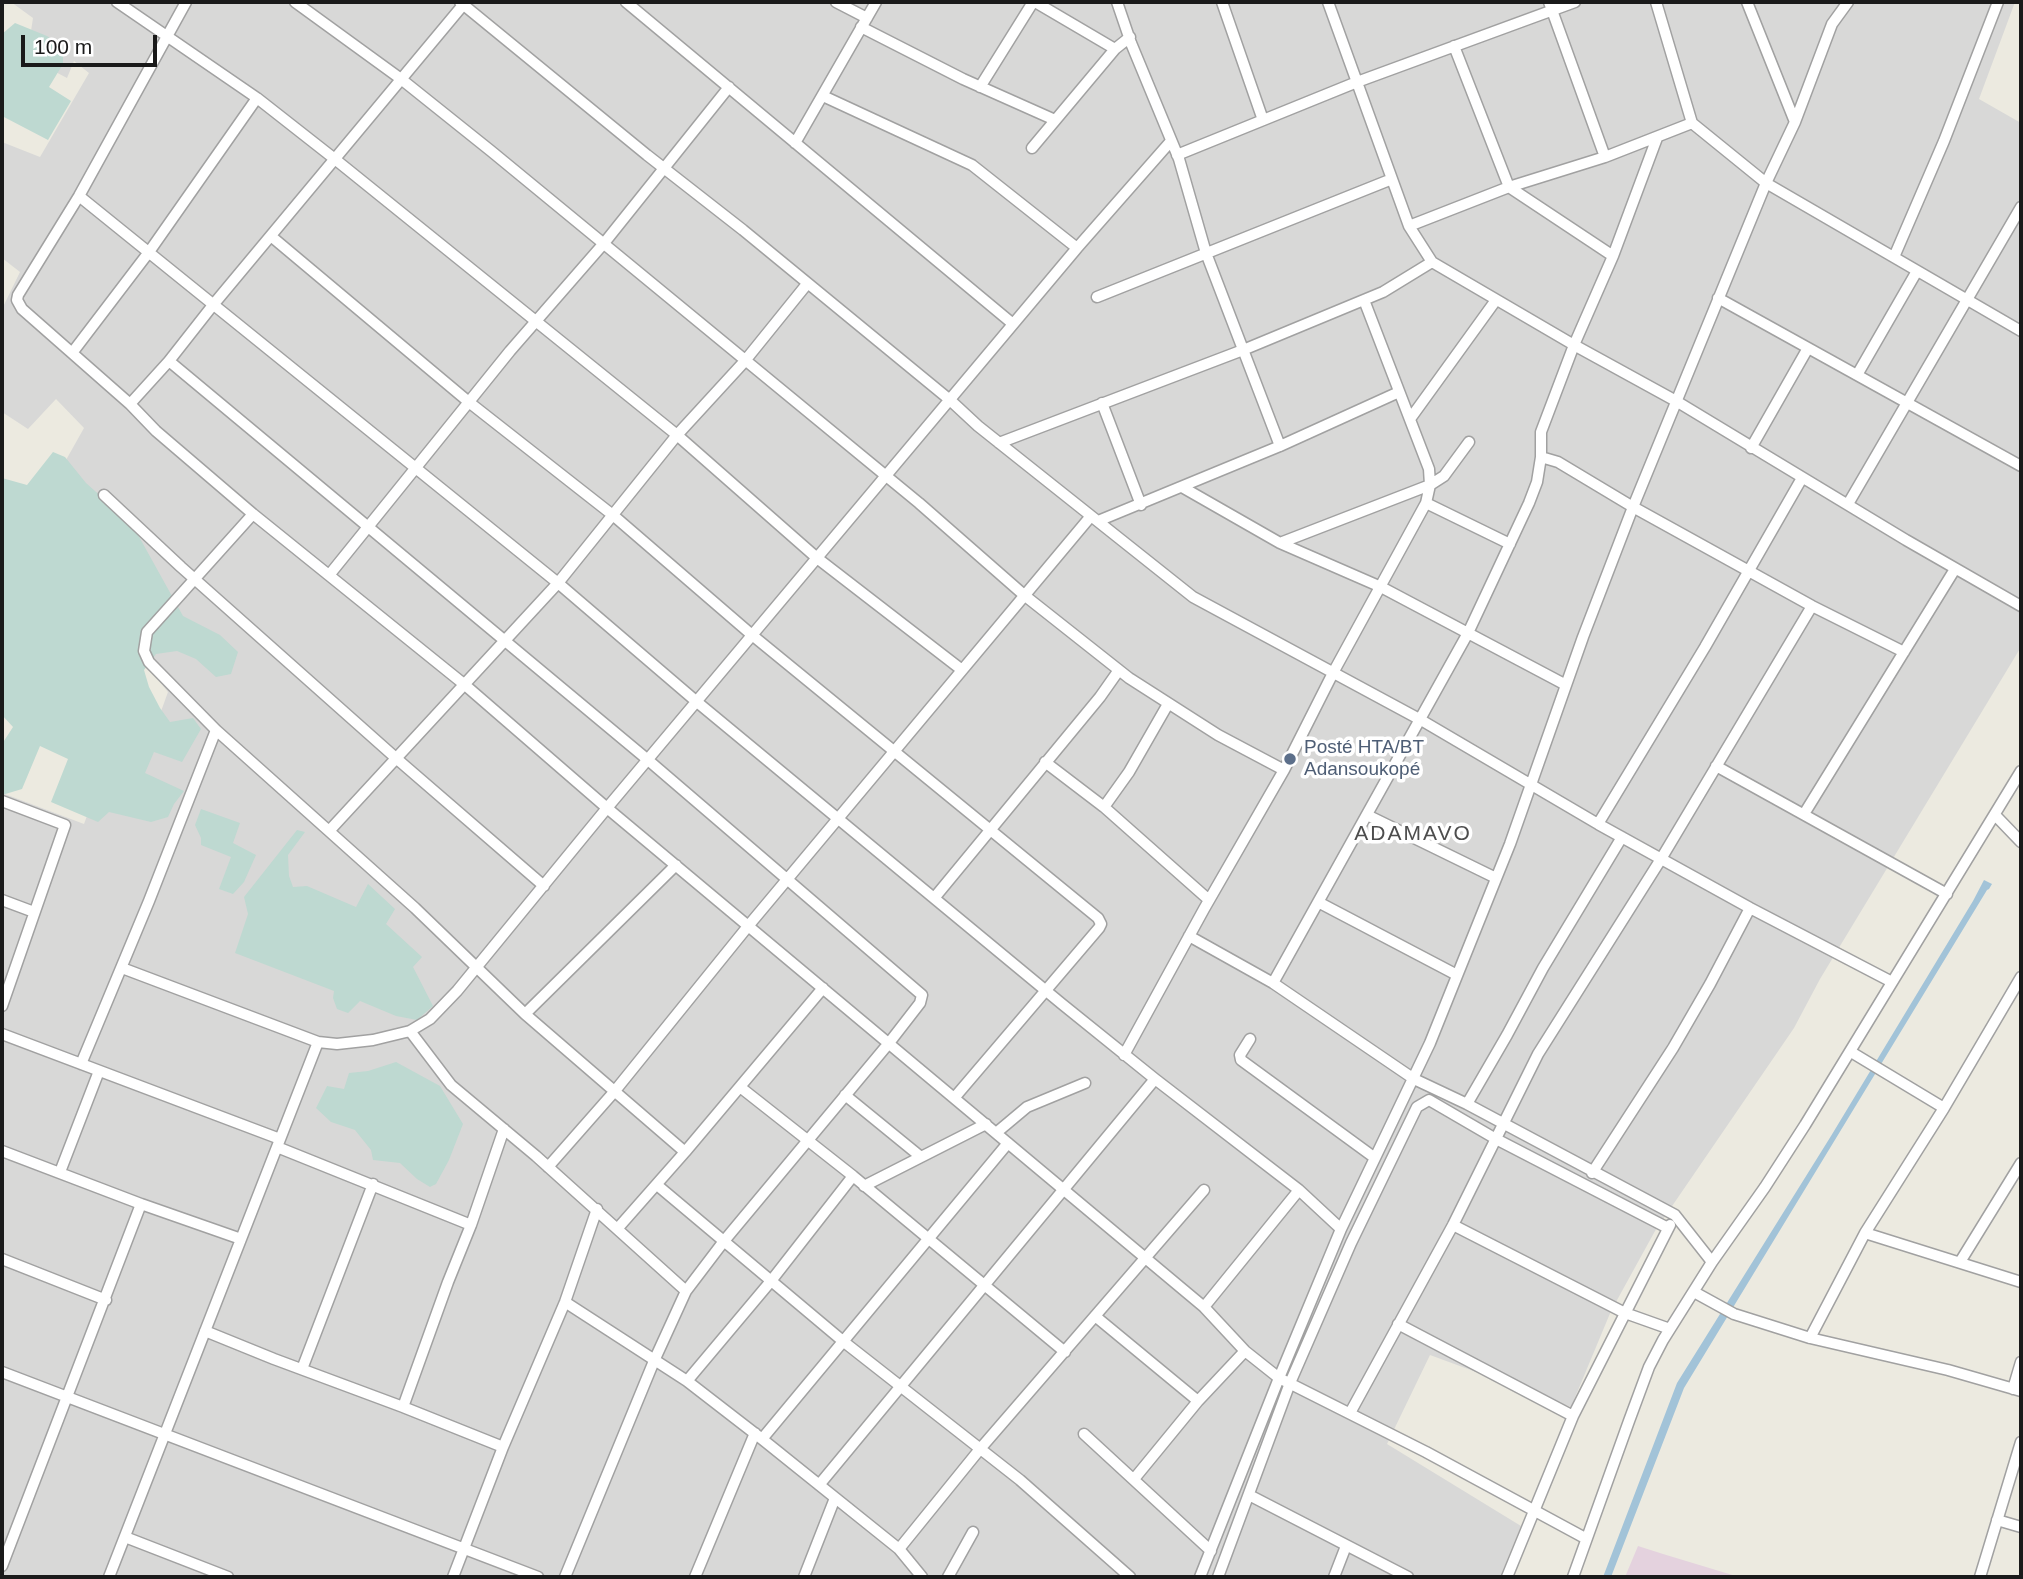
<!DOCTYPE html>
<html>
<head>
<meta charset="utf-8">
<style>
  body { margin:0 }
  #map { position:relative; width:2023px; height:1579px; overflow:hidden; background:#eceae0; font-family:Arial,sans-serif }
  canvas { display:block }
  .frame { position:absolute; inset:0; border:4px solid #1a1a1a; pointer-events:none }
  .scale { position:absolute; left:21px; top:35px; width:136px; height:32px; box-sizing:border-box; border:4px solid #1a1a1a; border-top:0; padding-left:9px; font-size:21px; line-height:24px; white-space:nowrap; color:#1a1a1a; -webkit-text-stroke:5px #fff; paint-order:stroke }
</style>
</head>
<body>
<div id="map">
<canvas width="2023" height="1579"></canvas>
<div class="frame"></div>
<div class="scale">100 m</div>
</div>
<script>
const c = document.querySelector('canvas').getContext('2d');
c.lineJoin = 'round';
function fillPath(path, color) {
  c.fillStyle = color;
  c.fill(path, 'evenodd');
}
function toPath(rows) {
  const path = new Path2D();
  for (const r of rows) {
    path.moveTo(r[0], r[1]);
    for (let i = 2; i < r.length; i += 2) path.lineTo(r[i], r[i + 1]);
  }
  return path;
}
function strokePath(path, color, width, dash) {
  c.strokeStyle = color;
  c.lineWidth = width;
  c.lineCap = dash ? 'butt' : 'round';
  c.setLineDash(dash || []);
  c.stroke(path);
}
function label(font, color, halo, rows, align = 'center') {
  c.font = font + ' Arial,sans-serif';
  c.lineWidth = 7;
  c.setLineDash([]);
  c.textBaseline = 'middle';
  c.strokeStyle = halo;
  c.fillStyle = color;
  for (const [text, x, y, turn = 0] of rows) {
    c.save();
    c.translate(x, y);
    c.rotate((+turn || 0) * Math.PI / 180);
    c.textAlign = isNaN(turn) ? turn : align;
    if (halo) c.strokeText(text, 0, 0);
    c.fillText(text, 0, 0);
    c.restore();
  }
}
fillPath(toPath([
  [11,2,2015,2,1979,99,2021,123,2021,647,1820,979,1794,1028,1655,1231,1611,1311,1571,1407,1430,1355,1387,1444,1521,1526,1500,1577,2,1577,2,793,84,824,108,759,138,775,168,692,132,647,57,476,84,428,56,399,28,429,2,412,2,309,20,272,2,258,2,142,40,157,89,73,74,61,67,78,27,57,33,18]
]), '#d8d8d7');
fillPath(toPath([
  [1638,1546,1663,1554,1739,1577,1625,1577]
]), '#e4d2de');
fillPath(toPath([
  [15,23,47,36,63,47,63,64,49,87,71,101,48,140,2,116,2,34],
  [53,452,65,457,86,483,132,524,183,616,220,635,238,652,231,674,216,677,196,659,177,651,156,654,144,670,149,687,160,708,170,722,193,718,201,729,182,762,154,752,145,773,184,791,174,804,168,817,151,822,109,812,98,822,51,802,68,759,40,746,22,789,2,795,2,744,13,727,2,715,2,478,27,485],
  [201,809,240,823,233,843,256,855,244,882,233,894,219,889,231,857,201,845,201,838,195,825],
  [297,830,305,832,288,855,289,876,293,887,307,886,356,907,368,884,395,909,386,924,422,957,413,967,433,1006,417,1020,396,1016,360,1001,348,1013,337,1009,333,998,334,991,235,953,248,914,244,897],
  [396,1062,440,1086,463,1124,449,1160,436,1184,430,1187,417,1179,400,1163,373,1160,371,1150,355,1130,331,1122,316,1108,327,1086,344,1089,349,1073,368,1071]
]), '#bed9d1');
fillPath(toPath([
  [1984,880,1992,884,1989,889,1987,890,1684,1388,1611,1577,1603,1577,1677,1383,1831,1136,1973,901]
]), '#a2c3d8');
const street = toPath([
  [117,2,257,98,336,160,677,435,817,558,962,670],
  [186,2,79,196,18,295,17,300,22,309,130,404,156,431,253,514,465,685,607,808,1204,1307,1245,1351,1279,1378,1426,1452,1585,1538],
  [295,2,401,79,491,151,919,503,1024,595,1129,678,1218,735,1284,770],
  [460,2,647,155,743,230,950,400,978,426,1193,597,1421,720,1598,824,1750,908,1892,982],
  [626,2,1013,324],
  [836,2,867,18],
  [1035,2,1115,49],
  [1117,2,1131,43,1179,159,1206,253,1280,446],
  [1222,2,1263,120],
  [1328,2,1409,226,1432,262,1574,345,1676,401,1906,540,2021,606],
  [1549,2,1605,157],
  [1656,2,1692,123,1766,183,2021,331],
  [1747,2,1795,122],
  [861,27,963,79,1055,120],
  [1454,46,1509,187,1613,256],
  [980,87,1033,2],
  [823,96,972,165,1077,248],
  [1657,138,1613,256,1574,345,1541,432,1541,457,1558,462,1633,507,1812,606,1904,652],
  [795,143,876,2],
  [1032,148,1115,49,1130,37],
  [1177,155,1357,82,1575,2],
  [79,196,558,583,697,702,1062,1004,1155,1079,1299,1190,1341,1229],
  [1409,226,1509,187,1605,157,1692,123],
  [272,237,470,403,614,516,752,635,1098,918,1101,924,1099,928,955,1097],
  [1894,257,1944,141,1998,2],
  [1097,297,1392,179],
  [1718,298,2021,466],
  [72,353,149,252,257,98],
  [169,361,648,760,922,995,920,1003,889,1043,724,1241,686,1291,654,1361,565,1577],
  [1857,375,1917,271],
  [1102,403,1141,505],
  [130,404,169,361,213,305,463,5],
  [1410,419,1496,300],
  [999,443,1243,350,1383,292,1432,262],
  [1751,448,1808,348],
  [1182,487,1280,543,1381,587,1566,685],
  [104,495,181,567,397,759,544,886],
  [1426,503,1510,544],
  [1848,504,2021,207],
  [253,514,147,632,144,651,149,662,216,730,415,908,525,1014,685,1152],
  [1098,521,1280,446,1399,392],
  [1280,543,1430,485,1444,476,1469,442],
  [330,574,510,351,605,242,729,87],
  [1045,762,1104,807,1209,900],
  [1716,766,1947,894],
  [2,801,65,825,2,1006],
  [1104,807,1129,772,1168,704],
  [1804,814,1955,569],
  [1367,815,1496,878],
  [1995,815,2021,842],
  [1598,824,1705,647,1802,478],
  [329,831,558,583,677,435,744,362,807,284],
  [935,897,1100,697,1119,670],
  [2,900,34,912],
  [1318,902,1457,975],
  [1189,936,1273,983,1414,1079,1467,1104,1675,1215,1712,1262],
  [122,968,318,1042,337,1044,373,1040,410,1031,430,1019,457,991,607,808,1077,248,1171,141],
  [1273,983,1468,633,1529,503,1537,482,1541,457],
  [525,1014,676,865],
  [410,1031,451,1085,536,1156,686,1291],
  [2,1034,280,1139],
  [1250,1039,1240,1055,1241,1060,1375,1158],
  [1851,1052,1944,1108],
  [1124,1055,1204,909,1284,770,1334,671,1426,503,1430,485,1429,469,1364,300],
  [81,1064,149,901,216,730],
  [740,1087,853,1176,1065,1352],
  [845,1095,921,1157],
  [1467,1104,1507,1035,1543,968,1622,837],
  [996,1133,1027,1107,1085,1083],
  [277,1147,471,1225],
  [2,1151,141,1204,241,1239],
  [548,1167,614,1092,749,925,1091,516],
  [60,1172,99,1071],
  [1592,1173,1673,1048,1710,984,1750,908],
  [657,1185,844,1342,1020,1480,1130,1577],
  [864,1186,986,1124],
  [1453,1225,1625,1313,1670,1329],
  [618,1228,685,1152,823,988],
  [1865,1233,2021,1282],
  [2,1259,106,1300],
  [1960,1262,2021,1163],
  [1694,1292,1734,1314,1810,1338,1948,1370,2021,1391],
  [565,1302,687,1381,762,1439,899,1549,922,1577],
  [1204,1307,1299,1190],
  [1095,1316,1198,1401],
  [1398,1324,1573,1416],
  [205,1331,274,1359,403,1407,503,1447],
  [1810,1338,1865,1233,1944,1108,2021,977],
  [302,1369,373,1184],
  [2,1372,538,1577],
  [687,1381,771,1281,853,1176],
  [2013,1389,2021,1362],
  [403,1407,448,1282,471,1225,504,1129],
  [1350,1413,1453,1225,1538,1054,1661,859,1812,606],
  [1084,1434,1211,1551],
  [762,1439,1008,1143],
  [1134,1479,1198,1401,1245,1351],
  [819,1485,1155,1079],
  [1249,1495,1408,1577],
  [1997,1520,2021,1527],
  [125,1537,228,1577],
  [899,1549,980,1449,1204,1190],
  [2,1566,141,1204],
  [109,1577,318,1042],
  [453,1577,503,1447,565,1302,597,1209],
  [695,1577,755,1433],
  [804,1577,835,1498],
  [948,1577,973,1532],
  [1200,1577,1279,1378,1341,1229,1430,1043,1510,844,1583,637,1633,507,1766,183,1795,122,1832,24,1848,2],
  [1218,1577,1290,1383,1351,1243,1417,1107,1429,1100,1496,1139,1668,1228],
  [1334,1577,1346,1546],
  [1507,1577,1573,1416,1670,1225],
  [1573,1577,1629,1421,1649,1367,1663,1340,1712,1262,1765,1187,1805,1125,2021,771],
  [1980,1577,2021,1442]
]);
strokePath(street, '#a1a1a1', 13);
strokePath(street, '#fff', 10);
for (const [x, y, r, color] of [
  [1290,759,7,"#5c6f8a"]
]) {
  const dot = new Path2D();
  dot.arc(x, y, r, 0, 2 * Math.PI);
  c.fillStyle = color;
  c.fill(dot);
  strokePath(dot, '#fff', 2.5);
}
label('19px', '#4e5e75', '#fff', [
  ["Posté HTA/BT",1304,748],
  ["Adansoukopé",1304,770]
], 'left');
c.letterSpacing = '2px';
label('21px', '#4d4d4d', '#fff', [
  ["ADAMAVO",1413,834]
]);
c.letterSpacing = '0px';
</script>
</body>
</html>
